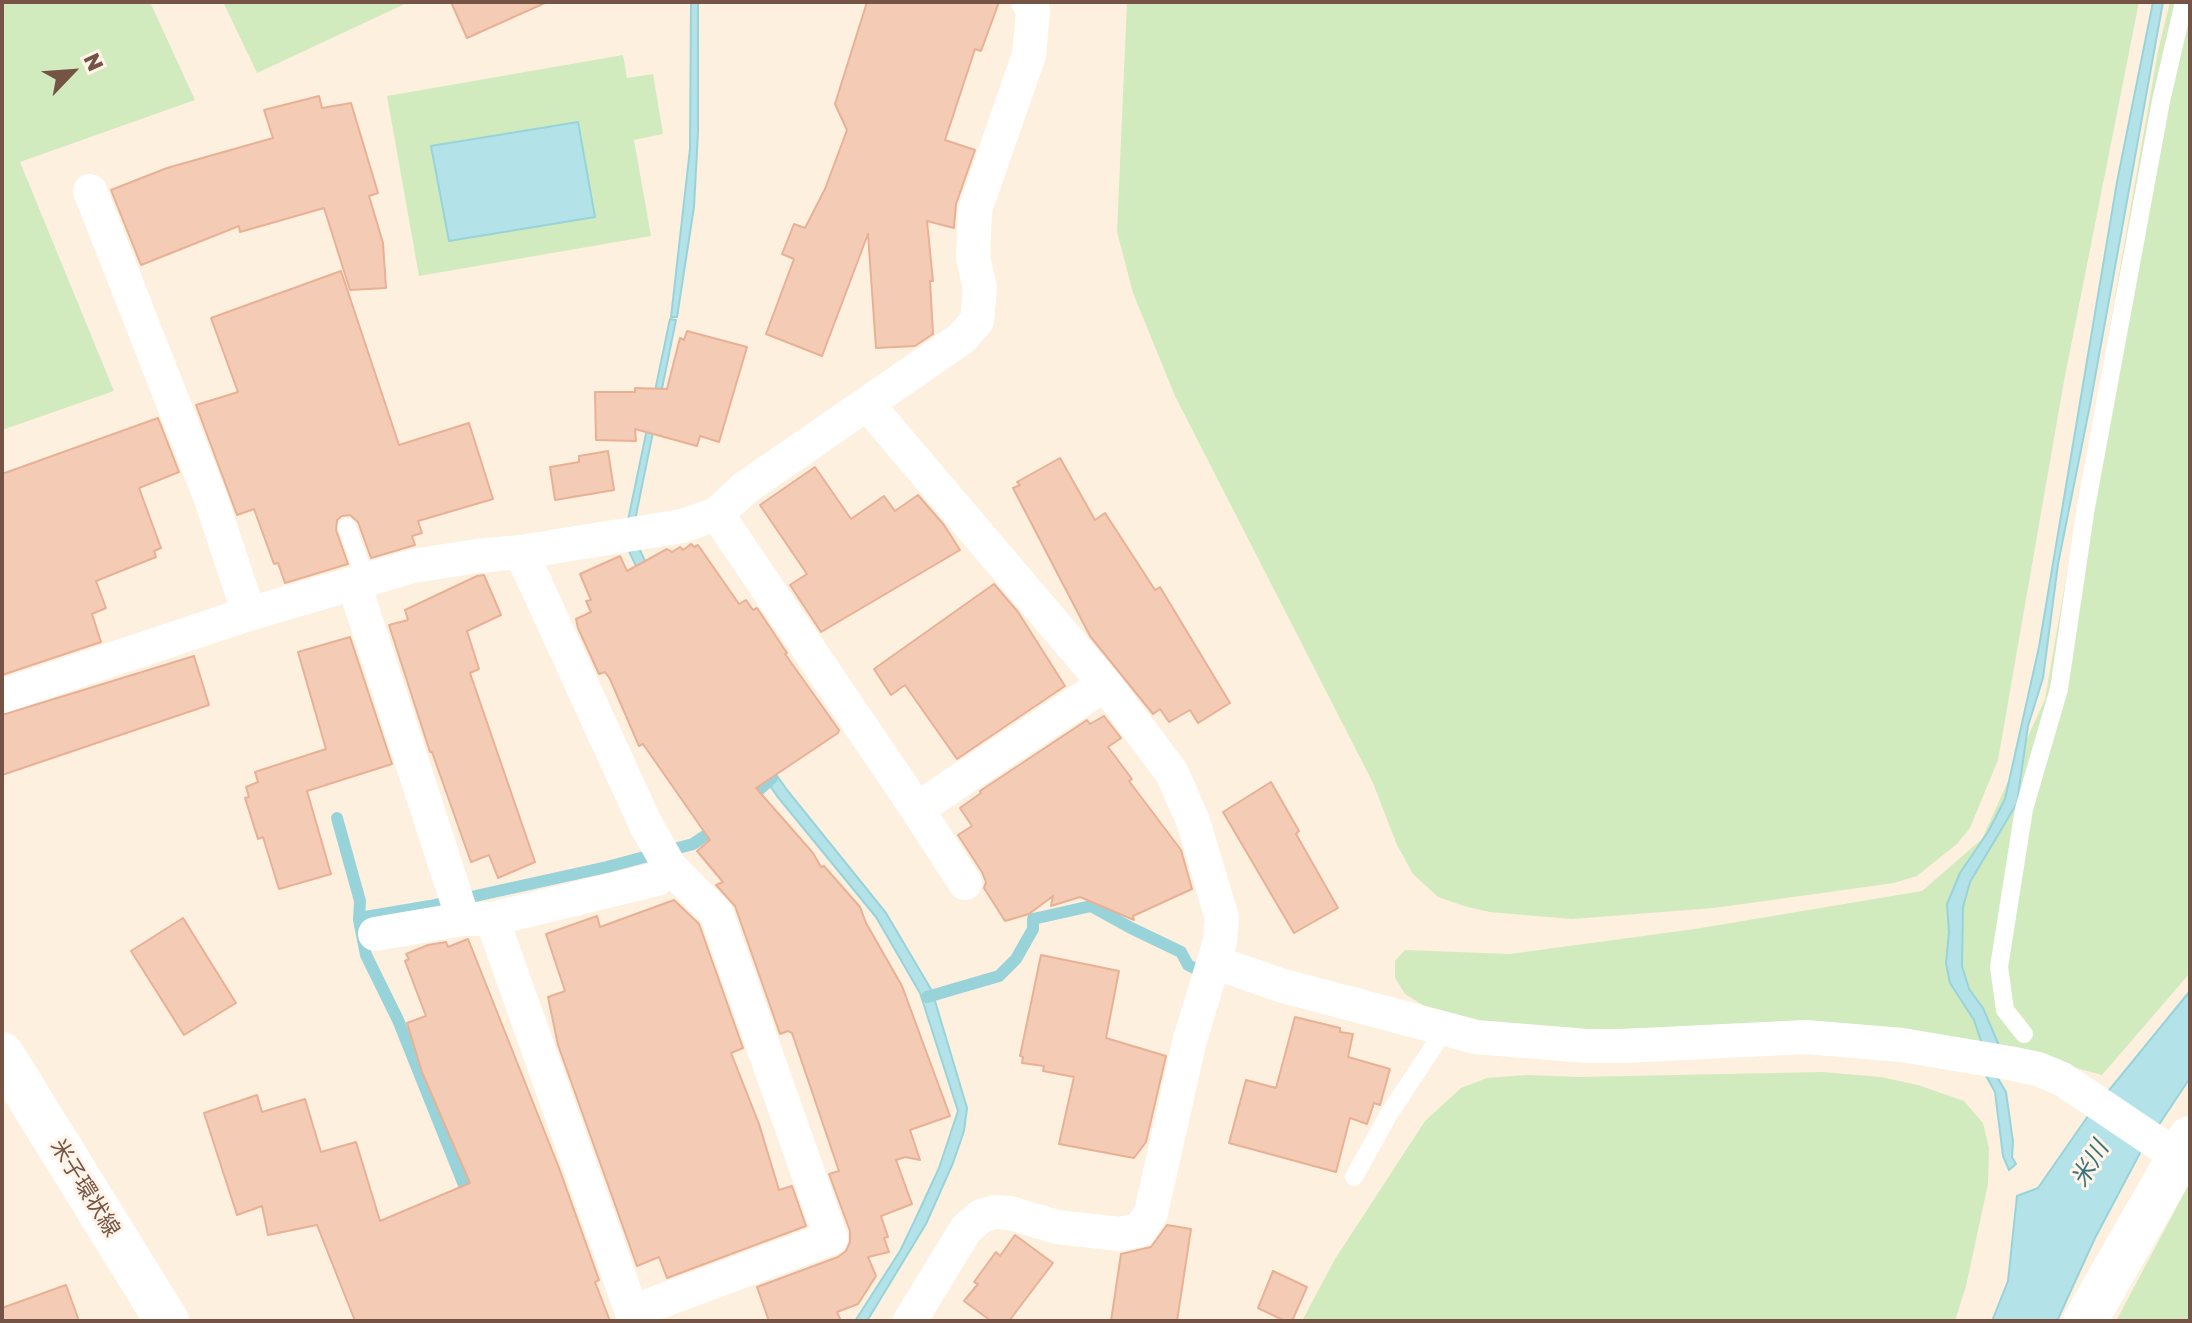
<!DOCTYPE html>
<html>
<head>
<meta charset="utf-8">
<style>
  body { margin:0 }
  #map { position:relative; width:2192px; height:1323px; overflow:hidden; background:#fef0df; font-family:"Golos Text",sans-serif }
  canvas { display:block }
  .frame { position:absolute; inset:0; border:4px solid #755446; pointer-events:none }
  .north { position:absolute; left:32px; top:32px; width:80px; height:80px; -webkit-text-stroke:6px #fff4e7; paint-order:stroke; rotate:65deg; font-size:22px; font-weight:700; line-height:32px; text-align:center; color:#755446 }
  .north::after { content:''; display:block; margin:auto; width:28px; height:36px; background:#755446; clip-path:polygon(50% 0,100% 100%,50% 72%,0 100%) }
</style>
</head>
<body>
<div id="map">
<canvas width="2192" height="1323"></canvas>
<div class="frame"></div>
<div class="north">N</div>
</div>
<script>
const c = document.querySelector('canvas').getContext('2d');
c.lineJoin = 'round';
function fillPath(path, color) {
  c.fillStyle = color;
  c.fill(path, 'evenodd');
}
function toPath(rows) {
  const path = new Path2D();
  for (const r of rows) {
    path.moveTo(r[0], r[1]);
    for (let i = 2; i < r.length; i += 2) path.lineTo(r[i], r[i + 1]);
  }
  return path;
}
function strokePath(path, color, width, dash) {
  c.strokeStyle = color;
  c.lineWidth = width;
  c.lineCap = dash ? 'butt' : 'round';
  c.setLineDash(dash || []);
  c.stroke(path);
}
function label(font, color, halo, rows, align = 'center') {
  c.font = font + ' "Golos Text","Noto Sans JP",sans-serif';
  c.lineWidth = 6;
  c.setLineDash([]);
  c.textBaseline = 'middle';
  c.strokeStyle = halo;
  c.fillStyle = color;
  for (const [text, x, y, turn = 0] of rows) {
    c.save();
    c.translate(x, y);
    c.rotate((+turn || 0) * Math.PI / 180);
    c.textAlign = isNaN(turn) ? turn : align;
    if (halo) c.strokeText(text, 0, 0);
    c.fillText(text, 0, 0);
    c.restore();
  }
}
fillPath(toPath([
  [2,2,150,2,195,100,20,162,114,391,2,430],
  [223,2,406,2,407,3,257,73],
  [1127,2,2139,2,2064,381,1998,760,1970,828,1957,844,1917,876,1894,883,1714,908,1572,919,1489,912,1464,906,1438,897,1413,874,1397,845,1373,783,1175,396,1133,293,1117,232],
  [2170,2,2190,2,2190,973,2102,1075,2028,1055,1741,1027,1539,1030,1497,1025,1429,1009,1405,994,1395,978,1395,961,1405,950,1510,954,1695,929,1922,891,1982,839,2045,699,2158,51],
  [623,55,627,78,653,74,663,134,634,140,651,236,419,276,387,96],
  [1822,1072,1881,1077,1918,1085,1964,1101,1983,1123,1989,1148,1988,1184,1966,1286,1955,1321,1302,1321,1335,1259,1425,1121,1461,1088,1487,1078,1527,1075,1579,1077],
  [2190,1182,2190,1321,2116,1321]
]), '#d2ebbe');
const water = toPath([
  [691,2,698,2,698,132,694,207,677,317,671,317,690,149,691,2],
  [2153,2,2163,2,2090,405,2058,564,2043,678,2028,726,2017,803,1970,882,1963,907,1962,966,1969,989,1983,1008,2000,1048,1983,1047,1974,1020,1950,983,1946,963,1949,932,1947,904,1960,873,1988,832,2005,799,2039,647,2117,182,2153,2],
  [578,122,595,217,449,241,431,146,578,122],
  [670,319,676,320,635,520,628,520,670,319],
  [638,546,682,639,787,790,886,913,932,991,967,1108,964,1131,953,1163,926,1224,867,1321,855,1321,900,1251,914,1222,939,1168,958,1111,920,993,876,917,777,796,673,644,627,547,638,546],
  [2190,991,2190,1078,2140,1153,2095,1238,2057,1321,1992,1321,2008,1281,2017,1196,2038,1188,2088,1116,2190,991],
  [1984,1072,1996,1075,2006,1092,2013,1142,2012,1157,2016,1164,2009,1170,2003,1156,1995,1092,1984,1072]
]);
fillPath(water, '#b3e3e8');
strokePath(water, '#99d3da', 2);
strokePath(toPath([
  [747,801,772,778],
  [337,818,360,901,359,920,366,955,398,1020,470,1200],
  [359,918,430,906,607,867,693,844,718,827],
  [927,997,999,976,1016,959,1033,929,1033,919,1091,906,1131,928,1181,952,1188,965,1194,968]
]), '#99d3da', 12);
const building = toPath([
  [451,2,547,2,467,38,451,2],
  [867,2,999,2,981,51,975,49,945,140,975,150,956,204,954,226,954,228,927,221,933,281,930,281,933,334,915,346,876,348,868,234,822,356,766,334,794,259,782,254,794,224,805,228,825,189,847,130,835,104,867,2],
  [319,96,322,108,351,103,378,193,369,196,383,243,386,288,350,290,324,208,240,232,239,226,141,265,111,190,167,168,273,138,264,110,319,96],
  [341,271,399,445,469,423,493,499,418,521,422,533,412,536,415,545,371,558,358,522,350,515,342,516,337,520,336,530,348,564,285,583,278,563,274,564,254,509,237,515,196,405,238,392,211,318,341,271],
  [687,331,747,347,719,442,700,436,697,446,635,429,636,441,596,440,595,392,635,392,635,388,667,389,680,338,684,340,687,331],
  [158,418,179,472,139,488,161,548,154,551,156,557,96,581,106,608,92,614,101,642,2,675,2,474,158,418],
  [608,451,614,490,555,500,550,467,579,462,579,456,608,451],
  [1060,458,1095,520,1105,513,1155,590,1160,587,1230,703,1198,723,1190,710,1169,722,1160,709,1153,714,1090,636,1013,488,1020,485,1017,482,1060,458],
  [815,467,851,519,884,496,895,511,918,495,944,525,960,550,821,632,790,585,807,574,760,505,815,467],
  [691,544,694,547,698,545,739,604,746,600,753,610,757,608,787,653,785,654,839,730,838,733,756,788,813,853,821,867,824,866,860,907,866,923,902,986,950,1116,910,1130,920,1160,905,1157,896,1160,912,1204,881,1216,888,1237,884,1238,889,1252,868,1257,876,1276,858,1304,837,1312,841,1321,769,1321,757,1287,838,1257,846,1251,850,1242,850,1231,829,1174,839,1171,792,1033,788,1031,780,1034,735,906,716,885,723,882,697,851,710,840,643,744,639,746,610,679,605,672,599,674,578,628,576,619,591,612,586,601,591,600,580,574,620,556,627,571,667,549,672,552,680,547,683,550,691,544],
  [484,575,501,615,467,631,479,669,470,673,535,862,498,878,489,855,471,862,432,752,430,752,389,625,408,620,405,610,477,576,484,575],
  [994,584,1018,612,1065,686,957,759,905,685,891,695,874,669,994,584],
  [350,637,392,764,307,791,331,874,279,889,263,837,258,839,245,798,249,797,246,787,258,782,255,772,326,749,298,652,350,637],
  [194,656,209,705,2,775,2,715,194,656],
  [1104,716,1121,738,1108,747,1132,779,1129,781,1181,850,1192,889,1133,916,1134,920,1080,897,1051,906,1053,896,1029,914,1005,921,984,888,986,882,982,872,958,835,972,826,960,808,981,793,980,791,1087,720,1090,724,1104,716],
  [1271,782,1299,831,1296,834,1338,908,1294,933,1223,812,1271,782],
  [674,900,699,924,743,1048,731,1053,759,1124,779,1190,792,1186,806,1226,667,1278,659,1257,637,1266,558,1045,548,997,565,991,546,934,597,916,600,927,674,900],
  [183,918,236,1003,184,1035,131,951,183,918],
  [468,939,559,1168,599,1280,595,1282,610,1321,355,1321,317,1225,268,1235,262,1206,237,1215,204,1113,257,1095,262,1112,305,1099,321,1152,356,1142,380,1221,470,1183,422,1072,407,1023,426,1016,405,961,409,959,406,954,428,945,446,942,448,947,468,939],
  [1041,955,1119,971,1106,1038,1166,1056,1146,1142,1134,1158,1059,1144,1074,1077,1043,1071,1044,1066,1022,1063,1023,1057,1020,1056,1041,955],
  [1295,1017,1340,1028,1340,1032,1353,1034,1348,1057,1390,1069,1380,1105,1374,1103,1367,1124,1350,1118,1336,1172,1229,1143,1246,1080,1276,1088,1295,1017],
  [1167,1225,1191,1229,1177,1321,1111,1321,1121,1254,1151,1247,1167,1225],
  [1015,1235,1053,1263,1009,1321,991,1321,964,1301,978,1284,974,1282,996,1252,1000,1256,1015,1235],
  [1273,1271,1307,1287,1292,1321,1285,1321,1258,1308,1273,1271],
  [66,1285,79,1321,2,1321,2,1308,66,1285]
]);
fillPath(building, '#f4cbb5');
strokePath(building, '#e8b195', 2);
strokePath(toPath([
  [347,527,366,580],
  [2024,1034,2005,1010,1999,967,2024,809,2059,689,2086,507,2161,101,2184,2],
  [1354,1177,1389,1114,1445,1029]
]), '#fff', 18);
strokePath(toPath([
  [90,191,211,499,249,614],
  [717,514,917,809,1105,684,868,405],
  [354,584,463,919,375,934],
  [2,696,242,616,413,566,477,556,521,552],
  [917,809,965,883],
  [468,919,492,919,657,879,670,867],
  [492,919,635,1321],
  [1214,962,1280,985,1476,1037,1587,1046,1624,1046,1806,1037,1902,1045,2009,1063,2038,1069,2062,1079,2178,1157],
  [632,1312,831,1238,716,913,670,867,646,825,521,552,682,526,717,514,745,488,962,338,977,321,980,289,973,257,975,210,1029,55,1033,11,1028,2],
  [910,1321,966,1229,981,1216,995,1212,1010,1213,1057,1227,1120,1234,1140,1230,1151,1213,1189,1043,1220,941,1222,918,1193,821,1172,773,1105,684]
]), '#fff', 34);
strokePath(toPath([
  [2,1054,167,1321],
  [2085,1321,2190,1138]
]), '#fff', 44);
label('22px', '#755446', '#fff4e7', [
  ["米子環状線",85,1188,58]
]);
label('italic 24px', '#39747c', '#fff4e7', [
  ["米川",2090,1164,-59]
]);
</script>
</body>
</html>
